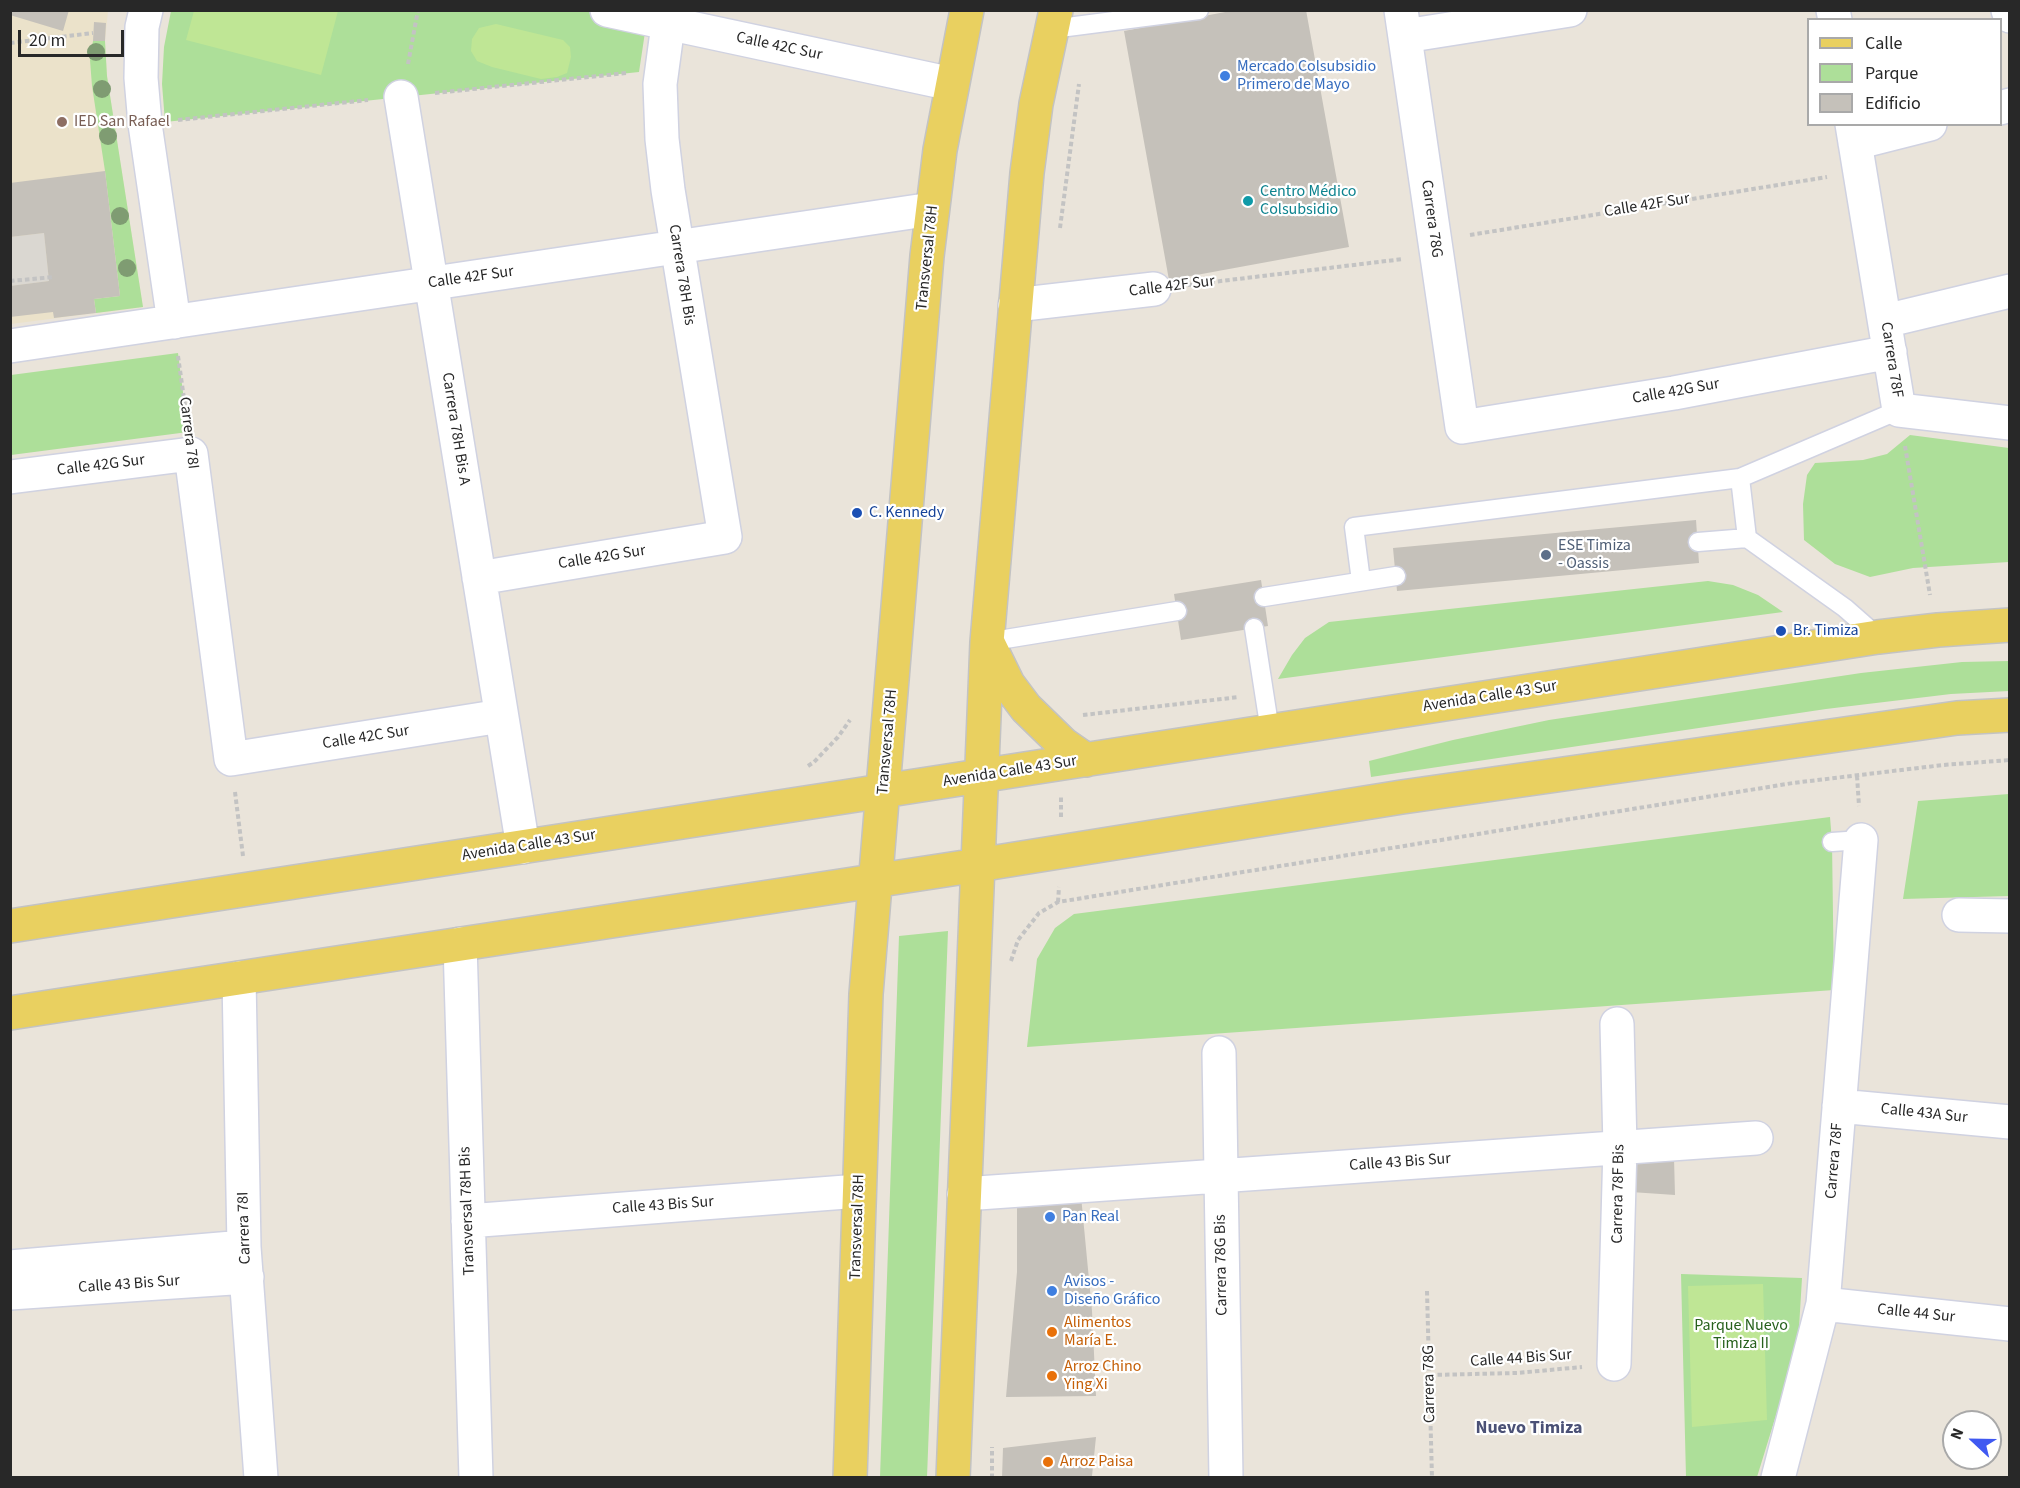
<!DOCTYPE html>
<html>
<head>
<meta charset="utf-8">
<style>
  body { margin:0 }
  #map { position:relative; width:2020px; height:1488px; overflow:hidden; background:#eae4da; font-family:"Source Sans 3",sans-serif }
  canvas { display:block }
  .frame { position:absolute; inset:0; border:12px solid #282828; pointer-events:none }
  .legend { position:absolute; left:1807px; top:18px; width:195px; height:108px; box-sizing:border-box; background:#fff; border:2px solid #a9a9a9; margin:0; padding:8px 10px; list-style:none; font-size:18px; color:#282828 }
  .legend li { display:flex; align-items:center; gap:12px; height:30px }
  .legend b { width:30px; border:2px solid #a9a9a9 }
  .north { position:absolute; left:1942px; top:1410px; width:60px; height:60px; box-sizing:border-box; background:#fff; border:2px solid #a9a9a9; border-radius:50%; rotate:292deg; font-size:16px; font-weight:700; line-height:24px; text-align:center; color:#282828 }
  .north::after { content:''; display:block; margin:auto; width:21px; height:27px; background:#4059f1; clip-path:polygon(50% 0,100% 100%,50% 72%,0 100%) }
  .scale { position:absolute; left:18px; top:30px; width:106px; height:27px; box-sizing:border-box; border:3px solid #282828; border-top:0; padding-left:8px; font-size:18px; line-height:21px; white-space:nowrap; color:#282828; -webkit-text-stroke:4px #fff; paint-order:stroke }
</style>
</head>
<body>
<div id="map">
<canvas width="2020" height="1488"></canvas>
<div class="frame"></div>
<ul class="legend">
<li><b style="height:8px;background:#e9d060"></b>Calle</li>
<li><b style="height:16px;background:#addf99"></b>Parque</li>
<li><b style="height:16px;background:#c5c1ba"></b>Edificio</li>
</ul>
<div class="north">N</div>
<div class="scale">20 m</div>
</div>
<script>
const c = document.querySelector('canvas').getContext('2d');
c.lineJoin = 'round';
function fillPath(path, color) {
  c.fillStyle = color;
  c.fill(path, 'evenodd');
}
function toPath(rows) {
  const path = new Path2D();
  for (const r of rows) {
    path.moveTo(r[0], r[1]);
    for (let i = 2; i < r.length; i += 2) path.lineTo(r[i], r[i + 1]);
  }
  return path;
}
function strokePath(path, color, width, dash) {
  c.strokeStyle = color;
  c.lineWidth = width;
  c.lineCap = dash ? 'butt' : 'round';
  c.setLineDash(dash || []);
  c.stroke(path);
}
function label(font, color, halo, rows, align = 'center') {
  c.font = font + ' "Source Sans 3",sans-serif';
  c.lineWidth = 4.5;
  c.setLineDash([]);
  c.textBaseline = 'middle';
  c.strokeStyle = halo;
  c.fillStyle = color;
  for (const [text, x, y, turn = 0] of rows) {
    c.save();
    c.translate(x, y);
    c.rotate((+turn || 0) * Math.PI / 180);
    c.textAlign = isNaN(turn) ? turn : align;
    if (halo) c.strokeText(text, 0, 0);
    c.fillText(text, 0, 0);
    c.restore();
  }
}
fillPath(toPath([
  [10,11,108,11,105,41,107,76,143,307,11,324]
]), '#ebe2ca');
fillPath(toPath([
  [607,10,647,19,639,72,165,122,162,84,164,47,171,11],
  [93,41,105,41,107,76,143,307,96,313,94,299,120,296,105,171,92,86,90,60],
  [178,353,188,432,11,455,11,375],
  [1910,435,2009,448,2009,562,1913,568,1870,577,1835,564,1804,540,1803,504,1807,475,1815,463,1863,460,1887,454],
  [1708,581,1733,585,1758,595,1783,612,1278,679,1292,655,1305,638,1329,622],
  [2009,661,2009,691,1951,694,1826,709,1371,777,1369,761,1453,740,1549,720,1861,673,1962,662],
  [2009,794,2009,896,1903,899,1918,801],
  [1830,817,1832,842,1834,990,1027,1047,1037,959,1055,928,1074,914],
  [948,931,927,1477,880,1477,899,936],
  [1681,1274,1802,1278,1798,1344,1757,1477,1686,1477]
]), '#addf99');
fillPath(toPath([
  [194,11,194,10,338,11,321,75,186,40],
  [496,24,563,40,570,47,571,57,567,73,557,77,541,79,492,67,477,61,471,51,472,39,479,28],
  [1763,1284,1767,1420,1692,1427,1688,1286]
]), '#bfe695');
fillPath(toPath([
  [44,233,49,281,11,286,10,237]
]), '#dad7d1');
fillPath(toPath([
  [10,10,69,10,63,31,10,15],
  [1236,10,1306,10,1349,247,1169,280,1124,31],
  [94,22,106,23,105,41,93,41],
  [105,171,120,296,94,299,96,313,54,318,53,312,10,317,10,286,49,281,44,233,10,237,10,183],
  [1696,520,1699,563,1397,591,1393,548],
  [1261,580,1268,626,1181,640,1174,594],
  [1632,1158,1674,1158,1675,1195,1631,1192],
  [1081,1196,1092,1311,1096,1396,1006,1397,1017,1272,1017,1199],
  [1096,1437,1092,1476,1002,1478,1003,1448]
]), '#c5c1ba');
const service = toPath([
  [1052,29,1199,10],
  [1747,538,1740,478,1899,410],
  [1698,542,1747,538,1845,608,1878,637],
  [1361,581,1354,527,1740,478],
  [1264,597,1396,576],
  [1254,628,1270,731],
  [987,642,1177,611],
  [1832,842,1861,840]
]);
const minor = toPath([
  [146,10,142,27,141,78,145,124,174,322],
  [607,10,952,84],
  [1401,10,1462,427,1674,393,1890,352],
  [1833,10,1835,20],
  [2008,10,2010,16],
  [1405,36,1570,10],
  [401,97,523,847],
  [2000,108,2010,105],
  [1852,124,1899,410,2010,423],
  [1855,143,1930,124],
  [1015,305,1154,289],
  [1885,321,2010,291],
  [10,346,932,209],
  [10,477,191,454,231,759,501,716],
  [479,578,725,537,668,190,662,139,660,84,670,10],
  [1959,915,2010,916],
  [460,944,476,1478],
  [239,978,244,1247,261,1478],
  [1219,1053,1226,1478],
  [1839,1106,2010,1122],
  [964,1194,1756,1138],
  [468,1221,859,1191],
  [10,1267,244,1247],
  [10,1293,247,1277],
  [1823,1304,2010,1324],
  [1614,1364,1620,1147,1617,1024],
  [1778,1478,1823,1304,1861,840]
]);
const primary = toPath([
  [988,643,1008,684,1026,708,1063,744,1086,760],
  [10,926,1878,637,1938,630,2010,625],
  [10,1013,978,865,1402,797,1957,718,2010,715],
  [850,1478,866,994,927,256,940,150,967,10],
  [953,1478,987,642,1027,173,1036,104,1056,10]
]);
strokePath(service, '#d0d2e1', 21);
strokePath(minor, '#d0d2e1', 36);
strokePath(primary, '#c3c3c3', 36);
strokePath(toPath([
  [10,43,93,33],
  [408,64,418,10],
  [435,93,627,73],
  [178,120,368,100],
  [1060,228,1079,84],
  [1470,235,1827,177],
  [10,281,54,277],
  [1188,285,1403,259],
  [178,356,187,420],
  [1905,446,1930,595],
  [1083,715,1239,697],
  [808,766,814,762,838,737,850,720],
  [1857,776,1859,806],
  [235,792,243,856],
  [1061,817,1061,797],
  [1058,902,1059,887],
  [1011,961,1018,940,1039,913,1058,902,1793,783,1943,765,2010,760],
  [1427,1291,1432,1478],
  [1430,1375,1517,1373,1582,1367],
  [992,1478,992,1447]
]), '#c3c3c3', 4, [4.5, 3]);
strokePath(service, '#fff', 18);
strokePath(minor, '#fff', 33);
strokePath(primary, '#e9d060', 33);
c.fillStyle = '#7f9c72';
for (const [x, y] of [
  [96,52],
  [102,89],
  [108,136],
  [120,216],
  [127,268]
]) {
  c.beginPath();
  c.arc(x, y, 9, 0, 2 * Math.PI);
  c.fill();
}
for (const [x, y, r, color] of [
  [1225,76,6,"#3f7fe0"],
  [62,122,6,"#8d6e63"],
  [1248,201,6,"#0f9aa8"],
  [857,513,6,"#1a4fb4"],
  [1546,555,6,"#5c6f8a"],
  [1781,631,6,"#1a4fb4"],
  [1050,1217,6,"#3f7fe0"],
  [1052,1291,6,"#3f7fe0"],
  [1052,1332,6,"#e8710a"],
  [1052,1376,6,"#e8710a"],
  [1048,1462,6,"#e8710a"]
]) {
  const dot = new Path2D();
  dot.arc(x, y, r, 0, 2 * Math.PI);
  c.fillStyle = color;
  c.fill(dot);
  strokePath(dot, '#fff', 2);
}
label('16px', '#282828', '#fff', [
  ["Calle 42C Sur",779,47,12],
  ["Calle 42F Sur",1647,206,-9],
  ["Carrera 78G",1431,219,82],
  ["Transversal 78H",928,258,-84],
  ["Carrera 78H Bis",681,275,81],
  ["Calle 42F Sur",471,278,-8],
  ["Calle 42F Sur",1172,287,-7],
  ["Carrera 78F",1891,360,81],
  ["Calle 42G Sur",1676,392,-10],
  ["Carrera 78H Bis A",455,429,81],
  ["Carrera 78I",188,433,83],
  ["Calle 42G Sur",101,466,-7],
  ["Calle 42G Sur",602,558,-9],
  ["Avenida Calle 43 Sur",1490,697,-9],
  ["Calle 42C Sur",366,738,-9],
  ["Transversal 78H",888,742,-85],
  ["Avenida Calle 43 Sur",1010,772,-9],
  ["Avenida Calle 43 Sur",529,846,-9],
  ["Calle 43A Sur",1924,1114,6],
  ["Carrera 78F",1835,1161,-85],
  ["Calle 43 Bis Sur",1400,1163,-4],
  ["Carrera 78F Bis",1619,1194,-89],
  ["Calle 43 Bis Sur",663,1206,-4],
  ["Transversal 78H Bis",468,1211,-92],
  ["Transversal 78H",858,1227,-88],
  ["Carrera 78I",245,1228,-92],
  ["Carrera 78G Bis",1222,1265,-91],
  ["Calle 43 Bis Sur",129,1285,-4],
  ["Calle 44 Sur",1916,1314,6],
  ["Calle 44 Bis Sur",1521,1359,-4],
  ["Carrera 78G",1430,1384,-91]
]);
label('16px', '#366cbe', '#fff', [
  ["Mercado Colsubsidio",1237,67],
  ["Primero de Mayo",1237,85],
  ["Pan Real",1062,1217],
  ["Avisos -",1064,1282],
  ["Diseño Gráfico",1064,1300]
], 'left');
label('16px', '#785e54', '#fff', [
  ["IED San Rafael",74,122]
], 'left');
label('16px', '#0d838f', '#fff', [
  ["Centro Médico",1260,192],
  ["Colsubsidio",1260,210]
], 'left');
label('16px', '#164399', '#fff', [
  ["C. Kennedy",869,513],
  ["Br. Timiza",1793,631]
], 'left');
label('16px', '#4e5e75', '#fff', [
  ["ESE Timiza",1558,546],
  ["- Oassis",1558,564]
], 'left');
label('16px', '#c56008', '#fff', [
  ["Alimentos",1064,1323],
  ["María E.",1064,1341],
  ["Arroz Chino",1064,1367],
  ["Ying Xi",1064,1385],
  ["Arroz Paisa",1060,1462]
], 'left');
label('16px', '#27611c', '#fff', [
  ["Parque Nuevo",1741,1326],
  ["Timiza II",1741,1344]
]);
label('bold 18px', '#4b5176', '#fff', [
  ["Nuevo Timiza",1529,1429]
]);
</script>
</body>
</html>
